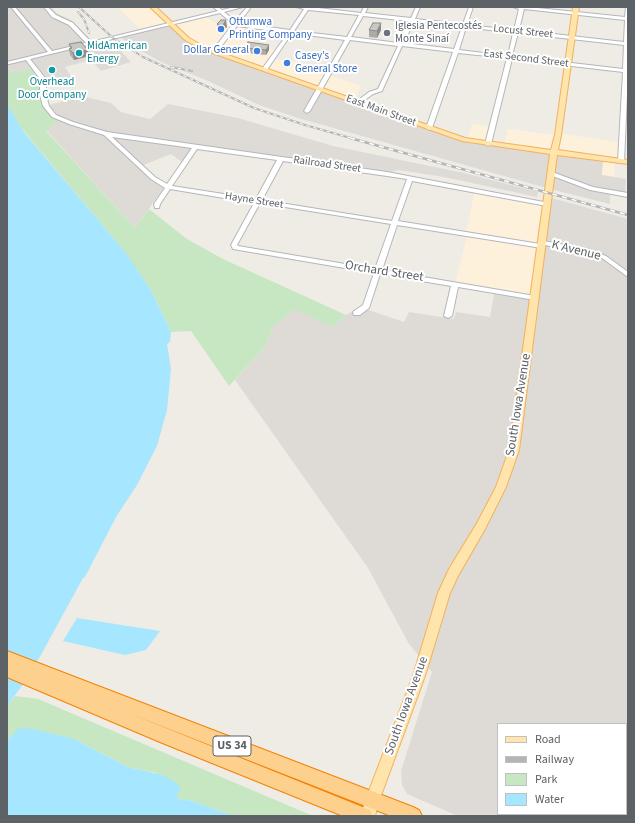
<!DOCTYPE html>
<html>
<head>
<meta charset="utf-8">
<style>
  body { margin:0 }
  #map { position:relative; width:635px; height:823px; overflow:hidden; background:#efece5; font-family:"Source Sans 3",sans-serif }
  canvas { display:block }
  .frame { position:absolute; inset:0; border:8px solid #5d6266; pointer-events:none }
  .legend { position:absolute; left:497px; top:723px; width:130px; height:92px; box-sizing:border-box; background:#fff; border:1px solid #bec0c2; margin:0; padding:5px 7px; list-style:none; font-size:12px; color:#5d6266 }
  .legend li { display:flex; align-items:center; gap:8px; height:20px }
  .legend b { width:20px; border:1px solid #bec0c2 }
</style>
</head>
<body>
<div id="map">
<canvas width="635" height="823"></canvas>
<div class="frame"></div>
<ul class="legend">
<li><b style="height:5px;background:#ffe4ab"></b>Road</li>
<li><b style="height:5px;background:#b4b5b6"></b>Railway</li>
<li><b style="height:11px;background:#c7e7c2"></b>Park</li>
<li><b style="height:11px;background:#a6e6ff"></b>Water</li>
</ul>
</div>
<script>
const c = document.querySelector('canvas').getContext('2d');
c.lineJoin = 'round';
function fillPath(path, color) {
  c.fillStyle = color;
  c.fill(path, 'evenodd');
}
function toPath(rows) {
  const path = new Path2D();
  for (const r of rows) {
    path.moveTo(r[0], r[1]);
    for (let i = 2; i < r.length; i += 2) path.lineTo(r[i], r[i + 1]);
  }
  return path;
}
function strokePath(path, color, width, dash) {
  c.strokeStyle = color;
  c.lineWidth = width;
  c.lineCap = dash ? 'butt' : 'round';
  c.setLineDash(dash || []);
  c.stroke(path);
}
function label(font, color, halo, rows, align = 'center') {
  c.font = font + ' "Source Sans 3",sans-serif';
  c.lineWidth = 4;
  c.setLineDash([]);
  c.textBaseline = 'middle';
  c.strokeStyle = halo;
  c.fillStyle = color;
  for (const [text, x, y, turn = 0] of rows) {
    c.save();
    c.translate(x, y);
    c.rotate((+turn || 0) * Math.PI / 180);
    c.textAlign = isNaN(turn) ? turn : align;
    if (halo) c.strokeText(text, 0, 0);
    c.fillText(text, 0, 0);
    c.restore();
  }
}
fillPath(toPath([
  [118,7,153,7,171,24,205,16,214,23,230,19,236,24,263,28,250,46,278,50,272,59,301,62,295,72,329,75,361,86,354,101,195,44,171,24,142,31],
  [472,124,493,127,488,144,467,140],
  [508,129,557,135,558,133,622,143,621,161,615,160,614,177,602,175,603,159,504,146],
  [475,190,547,204,534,301,494,294,495,291,455,284,467,236,466,234]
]), '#fef1dc');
fillPath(toPath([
  [7,7,51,7,56,13,71,20,95,44,109,41,114,44,131,62,101,71,91,60,65,67,74,81,54,87,43,85,13,73,7,67],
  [170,26,193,46,466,142,603,160,602,175,626,179,625,195,610,193,610,204,550,189,298,118,259,105,206,80,161,62,129,44,121,37],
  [81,96,111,103,121,112,150,119,168,104,238,118,333,146,464,173,538,192,537,197,444,177,398,170,391,172,195,144,182,162,171,154,141,166,165,186,135,228,46,130,46,106],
  [548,197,628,219,628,816,458,816,407,794,402,785,401,771,432,672,409,644,368,568,235,380,265,347,273,327,294,308,333,327,346,315,360,307,404,322,409,312,454,319,456,312,490,317,494,294,534,300],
  [498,724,626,724,626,814,498,814]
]), '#dedbd7');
fillPath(toPath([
  [7,67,13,73,34,68,43,79,46,106,59,119,46,131,135,228,149,209,187,239,223,259,346,315,333,327,294,309,273,327,265,347,229,386,191,331,171,332,151,290,120,246,17,123,7,104],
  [15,696,38,699,313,816,234,816,192,801,176,798,156,773,128,767,74,739,13,734,7,741,7,706]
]), '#c7e7c2');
fillPath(toPath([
  [7,104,23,131,126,253,151,290,171,332,170,342,167,344,171,369,167,410,157,446,137,485,116,517,85,577,83,578,42,653,24,683,7,706],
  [77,618,160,631,146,650,125,655,63,641],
  [20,728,34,729,74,739,128,767,162,775,175,782,181,788,176,798,192,801,234,816,7,816,7,741,13,734]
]), '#a6e6ff');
const minor = toPath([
  [11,7,15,7,52,51,86,43,69,25,52,17,44,7,48,7,56,15,73,23,91,42,218,11,213,7,218,7,222,10,235,7,243,7,224,12,235,21,247,7,251,7,239,23,290,30,304,9,296,7,310,7,361,13,364,7,368,7,365,13,411,18,416,7,420,7,415,19,463,24,469,7,473,7,467,25,514,30,519,9,513,7,528,7,625,17,626,7,628,7,628,73,624,161,621,163,618,161,623,72,512,59,491,144,488,146,485,144,507,58,458,53,432,128,429,130,426,128,453,52,402,46,382,91,373,94,359,104,357,103,357,101,369,92,378,89,398,46,350,40,310,111,307,113,304,111,345,40,292,33,267,70,265,71,262,69,288,33,237,26,216,53,212,53,212,51,233,24,220,13,30,59,46,79,46,95,49,106,56,115,73,122,107,132,387,172,549,203,550,204,547,206,412,181,398,221,540,244,541,242,543,241,588,249,606,256,628,272,628,277,602,258,587,253,545,245,544,247,542,248,397,225,382,270,535,296,539,298,535,300,458,287,452,316,448,318,444,316,451,286,380,274,369,308,360,315,354,315,353,313,354,311,363,305,374,273,233,249,231,245,254,203,170,189,160,204,159,208,155,208,154,204,165,188,151,179,104,135,69,124,52,117,43,106,40,95,40,79,26,60,9,64,7,64,7,62,48,52,11,7],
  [524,9,625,20,624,42,519,30,524,9],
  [308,10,359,15,347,37,294,31,308,10],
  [363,16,409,21,399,43,351,37,363,16],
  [414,21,462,27,454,49,404,43,414,21],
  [466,27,513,33,508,56,459,50,466,27],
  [518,33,624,45,623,69,512,56,518,33],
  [112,137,192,148,167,184,155,177,112,137],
  [197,149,277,160,256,199,172,186,197,149],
  [283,161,387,176,407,179,392,221,262,200,283,161],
  [260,203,391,224,375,269,238,246,237,245,260,203],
  [552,172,593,187,628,193,628,197,590,190,550,175,550,173,552,172]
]);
const major = toPath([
  [150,7,156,7,189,38,205,47,465,138,551,150,555,135,573,7,579,7,561,135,558,150,628,160,628,164,557,155,519,450,506,487,485,529,458,576,450,593,425,676,379,801,375,816,361,816,365,801,413,676,438,593,449,569,477,523,496,487,509,450,550,154,462,141,201,49,185,40,150,7]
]);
const highway = toPath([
  [7,651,413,807,419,810,422,816,391,816,131,714,370,810,373,816,343,816,160,742,7,677,7,651]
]);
strokePath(minor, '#b3b7ba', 2);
strokePath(major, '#f2b15c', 2);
strokePath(highway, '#f58200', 2);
fillPath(minor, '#fff');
fillPath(major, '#ffe4ab');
fillPath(highway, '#fdd08e');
const railFar1 = toPath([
  [79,7,113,38,143,57,254,108,305,125,354,139],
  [78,12,84,19,89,33],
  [171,67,192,71]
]);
const rail = toPath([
  [350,138,628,215]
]);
strokePath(railFar1, '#b4b5b6', 2);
strokePath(rail, '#b4b5b6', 2.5);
strokePath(railFar1, '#fff', 1, [3.5]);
strokePath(rail, '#fff', 1.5, [5]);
fillPath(toPath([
  [221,20,227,27,223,31,218,31,217,24],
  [381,23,381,30,377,38,369,37,369,30],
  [69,44,88,50,89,56,74,60,70,55,69,49,70,48],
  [245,48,269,50,266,55,245,53]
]), '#aeaba7');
fillPath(toPath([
  [226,20,227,27,223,31,223,25],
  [381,23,381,30,377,38,377,31],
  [269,45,269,50,266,55,266,50],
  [88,50,89,56,74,60,73,53]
]), '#8d8b88');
const building = toPath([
  [221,20,226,20,223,25,217,24,221,20],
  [373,23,381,23,377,31,369,30,373,23],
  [81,42,88,50,73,53,69,49,72,48,69,44,81,42],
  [248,42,269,45,266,50,245,48,248,42]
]);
fillPath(building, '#cac7c2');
strokePath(building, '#8d8b88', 1);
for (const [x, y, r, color] of [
  [221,29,4,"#3f7fe0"],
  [387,33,4,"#6b7280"],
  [257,51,4,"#3f7fe0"],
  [79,53,4,"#0f9aa8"],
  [287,63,4,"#3f7fe0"],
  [52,70,4,"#0f9aa8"]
]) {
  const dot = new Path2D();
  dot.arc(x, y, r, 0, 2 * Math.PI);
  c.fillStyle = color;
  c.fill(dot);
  strokePath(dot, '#fff', 1.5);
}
label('11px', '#366cbe', '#fff', [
  ["Ottumwa",229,23],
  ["Printing Company",229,36],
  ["Dollar General",249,51,"right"],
  ["Casey's",295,57],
  ["General Store",295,70]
], 'left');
label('11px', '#5b616d', '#fff', [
  ["Iglesia Pentecostés",395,27],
  ["Monte Sinaí",395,40]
], 'left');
label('11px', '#5d6266', '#fff', [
  ["Locust Street",523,32,6],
  ["East Second Street",526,59,7],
  ["East Main Street",381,111,20],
  ["Railroad Street",327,165,8],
  ["Hayne Street",254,201,9]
]);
label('11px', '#0d838f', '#fff', [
  ["MidAmerican",87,47],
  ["Energy",87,60],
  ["Overhead",52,83,"center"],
  ["Door Company",52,96,"center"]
], 'left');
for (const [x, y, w] of [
  [232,746,38]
]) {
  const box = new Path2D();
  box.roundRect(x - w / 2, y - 10, w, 20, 3);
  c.fillStyle = '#fff';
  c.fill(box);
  strokePath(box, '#5d6266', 1);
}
label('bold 12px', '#5d6266', null, [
  ["US 34",232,746]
]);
label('13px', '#5d6266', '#fff', [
  ["K Avenue",576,251,14],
  ["Orchard Street",384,272,9],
  ["South Iowa Avenue",519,405,-81],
  ["South Iowa Avenue",407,706,-70]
]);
</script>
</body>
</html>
